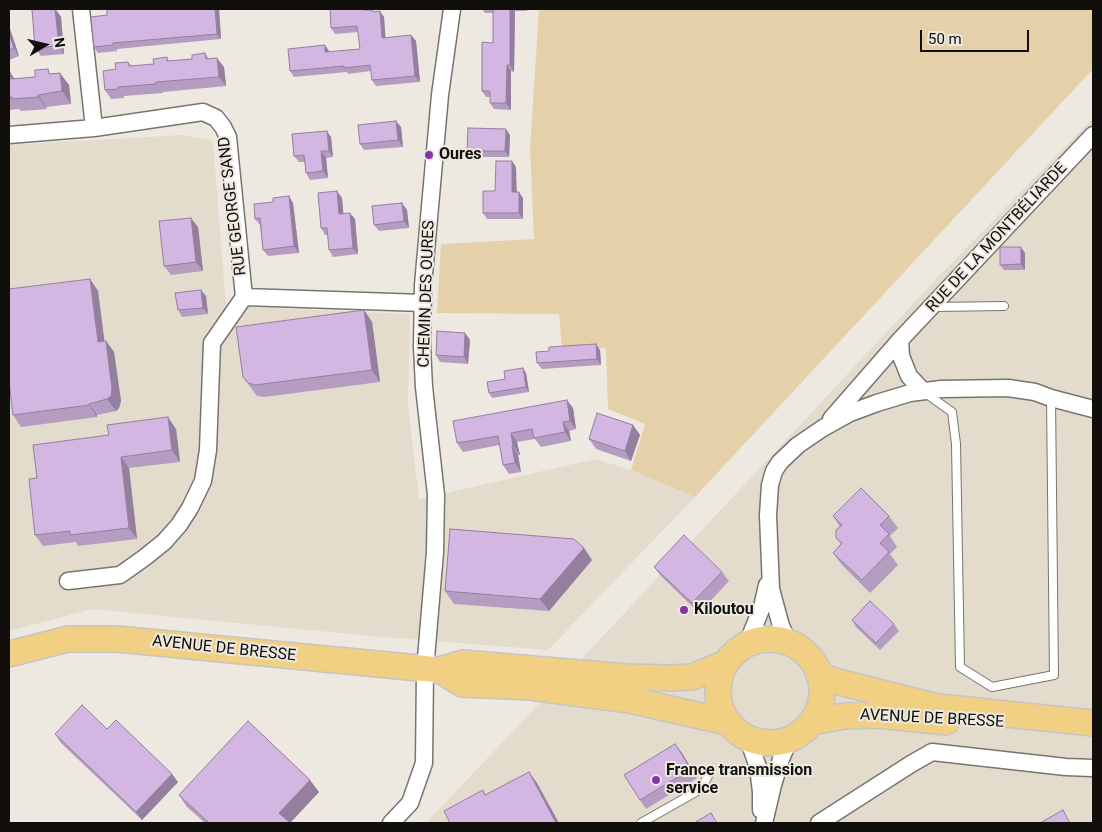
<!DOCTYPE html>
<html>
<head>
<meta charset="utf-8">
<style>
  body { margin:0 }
  #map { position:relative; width:1102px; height:832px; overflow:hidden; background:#ede9e1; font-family:Roboto,sans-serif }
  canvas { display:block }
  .frame { position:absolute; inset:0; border:10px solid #100f0c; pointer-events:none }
  .north { position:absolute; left:20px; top:20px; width:50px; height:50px; -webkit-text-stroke:4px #ede9e1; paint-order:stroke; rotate:81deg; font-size:14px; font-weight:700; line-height:20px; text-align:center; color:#100f0c }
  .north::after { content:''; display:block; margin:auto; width:18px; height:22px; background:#100f0c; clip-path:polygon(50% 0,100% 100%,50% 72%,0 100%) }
  .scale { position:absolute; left:920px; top:30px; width:109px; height:22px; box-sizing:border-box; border:2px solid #100f0c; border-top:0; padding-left:6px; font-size:15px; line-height:18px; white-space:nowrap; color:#100f0c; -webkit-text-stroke:4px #ede9e1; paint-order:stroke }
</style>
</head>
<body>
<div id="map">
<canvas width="1102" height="832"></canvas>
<div class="frame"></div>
<div class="north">N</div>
<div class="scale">50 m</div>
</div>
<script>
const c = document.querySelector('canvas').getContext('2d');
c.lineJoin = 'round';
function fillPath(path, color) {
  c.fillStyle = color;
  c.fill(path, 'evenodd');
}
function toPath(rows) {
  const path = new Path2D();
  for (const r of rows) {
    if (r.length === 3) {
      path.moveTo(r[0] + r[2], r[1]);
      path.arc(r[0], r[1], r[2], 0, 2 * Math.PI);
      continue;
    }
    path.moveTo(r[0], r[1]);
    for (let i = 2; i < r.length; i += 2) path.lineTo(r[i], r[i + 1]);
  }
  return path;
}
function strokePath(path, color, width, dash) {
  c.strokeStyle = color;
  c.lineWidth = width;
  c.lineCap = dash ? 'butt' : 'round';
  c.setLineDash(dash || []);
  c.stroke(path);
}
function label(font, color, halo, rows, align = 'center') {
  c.font = font + ' Roboto,sans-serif';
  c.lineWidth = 4;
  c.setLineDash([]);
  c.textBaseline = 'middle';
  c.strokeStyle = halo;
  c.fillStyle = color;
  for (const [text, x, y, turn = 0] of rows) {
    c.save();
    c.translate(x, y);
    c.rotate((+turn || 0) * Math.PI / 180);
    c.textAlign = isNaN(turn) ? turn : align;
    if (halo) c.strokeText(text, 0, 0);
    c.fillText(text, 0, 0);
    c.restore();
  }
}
fillPath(toPath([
  [1093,118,1093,823,426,823,604,635,938,277],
  [182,135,213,141,226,306,410,314,408,405,419,499,596,459,631,470,695,497,548,650,381,637,92,609,9,631,9,145]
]), '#e3dccd');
fillPath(toPath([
  [539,9,1093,9,1093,69,695,497,631,470,645,424,608,409,606,348,562,348,559,314,437,313,441,244,534,239,530,148]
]), '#e5d1a9');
const service = toPath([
  [933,307,1004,306],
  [924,392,952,412,956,444,960,667,992,687,1054,675,1051,398],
  [641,823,701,789,708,776]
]);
const minor = toPath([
  [81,9,94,128],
  [9,135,94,128,203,112,216,118,223,127,228,137,244,297,423,303],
  [900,340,1093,135],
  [831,419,900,340,901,356,909,376,923,391],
  [68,581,120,575,144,558,164,542,179,525,190,508,203,481,208,450,212,343,244,297],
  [789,643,781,626,771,589,768,515,770,485,774,471,780,462,798,445,823,428,850,413,877,403,910,393,941,389,1008,388,1035,392,1051,398,1093,409],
  [747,644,762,607,767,585],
  [748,739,758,767,761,792,761,810],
  [391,823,410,803,424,763,425,670,435,552,436,495,424,387,422,347,423,285,440,95,452,9],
  [764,823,773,785,781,759,789,740],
  [819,823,911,764,932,752,1066,767,1093,768]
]);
const primary = toPath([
  [770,691,52],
  [9,654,68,639,117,639,440,670,463,663,626,677,671,678,692,677,726,663],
  [440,670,462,684,530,687,630,700,727,722],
  [819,675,835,681,938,707,1093,723],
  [812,722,844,716,878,715,946,722]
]);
strokePath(service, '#78756e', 10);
strokePath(minor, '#78756e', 19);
strokePath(primary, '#c6c5c5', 28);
strokePath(service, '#fff', 8);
strokePath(minor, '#fff', 16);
strokePath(primary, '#f1d083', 25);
fillPath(toPath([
  [30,9,56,9,56,10,61,17,64,54,41,56,35,48,32,11],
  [107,9,219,9,221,39,117,49,117,51,98,53,94,47,107,15],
  [330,9,368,9,368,10,372,10,374,12,384,17,385,38,411,35,416,41,420,82,376,86,372,80,371,71,348,74,347,72,294,77,290,71,329,51,329,52,360,49,358,32,335,34,331,28],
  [482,9,528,9,527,11,515,11,514,72,511,71,511,110,494,109,490,103,490,97,486,97,482,91,493,43,493,13,485,13],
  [9,26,19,56,9,60],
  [205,53,209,59,224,67,226,86,163,92,163,93,124,96,124,98,111,99,105,90,116,69,128,62,132,66,154,64,167,57,169,61,192,59],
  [9,72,10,72,14,79,35,77,52,74,69,85,71,104,46,107,47,109,21,111,19,109,9,110],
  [401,127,403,147,364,150,360,144],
  [510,135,509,157,471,157,467,151],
  [331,137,333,157,326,158,328,178,310,180,306,173,305,162,299,162,294,156],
  [516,167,516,192,523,198,523,219,487,219,483,213,495,191],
  [342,198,343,213,355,219,358,254,333,257,329,250,328,235,325,235,321,228],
  [293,203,299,253,268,256,263,250,260,225,255,219],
  [407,210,409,228,379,231,374,225],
  [198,227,203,271,171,275,164,266],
  [1025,253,1025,270,1004,270,1000,265],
  [90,279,98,291,104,341,106,341,114,352,121,401,119,408,116,411,97,415,97,417,21,427,13,415],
  [206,296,208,314,182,317,178,310],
  [364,310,372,322,380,382,264,397,257,396,243,377],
  [465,333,470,340,468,364,440,362,436,355],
  [600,350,601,365,542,369,537,363],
  [526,373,529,392,492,398,489,393],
  [573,408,576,429,569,431,571,441,541,447,535,439,517,442,520,455,518,455,521,472,509,474,503,465,500,445,463,452,457,443],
  [633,425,640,435,631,461,596,449,589,439],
  [176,429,180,462,129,468,137,539,78,546,76,542,43,546,35,535,37,478],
  [833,516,889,516,898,528,890,536,897,547,890,554,898,565,870,593,842,565,833,553,841,544,836,538,840,527],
  [584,548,592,560,549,611,454,604,445,591],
  [654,567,722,572,729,581,699,613,661,576],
  [852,620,894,624,899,631,880,650,856,627],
  [107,729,178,782,142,820,61,743,55,734],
  [682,753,697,778,646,809,640,800],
  [319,792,290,823,205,823,187,807,179,795]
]), '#b59dc2');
fillPath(toPath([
  [51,9,56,9,56,10,61,17,64,54,59,46],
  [215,9,219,9,221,39,217,34],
  [510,9,513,9,515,11,514,72,510,65],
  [380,11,384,17,386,44,382,38],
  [9,26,19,56,14,48,9,34],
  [411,35,416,41,420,82,415,76],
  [325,45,329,51,330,58,325,52],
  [217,58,224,67,226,86,219,77],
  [507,65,511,71,511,110,506,103],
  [10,72,18,85,11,79],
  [60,73,69,85,71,104,62,91],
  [38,95,46,107,47,109,38,97],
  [396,121,401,127,403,147,398,140],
  [506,129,510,135,509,157,505,151],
  [327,131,331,137,333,157,329,151],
  [321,151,326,158,328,178,323,171],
  [512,161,516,167,517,198,512,192],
  [337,191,342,198,344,220,339,214],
  [519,192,523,198,523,219,519,213],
  [289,196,293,203,299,253,294,246],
  [402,203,407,210,409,228,404,221],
  [350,213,355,219,358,254,353,248],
  [191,218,198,227,203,271,196,262],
  [1021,247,1025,253,1025,270,1021,264],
  [90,279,98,291,106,353,98,342],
  [201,290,206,296,208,314,203,308],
  [364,310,372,322,380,382,372,370],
  [465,333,470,340,468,364,464,357],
  [106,341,114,352,121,401,119,408,116,411,107,399],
  [596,344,600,350,601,365,597,359],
  [523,368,526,373,529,392,526,387],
  [567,400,573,408,576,429,570,421],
  [89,404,97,415,97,417,89,405],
  [168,417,176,429,180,462,172,450],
  [563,422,569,431,571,441,565,432],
  [633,425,640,435,631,461,625,451],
  [511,433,517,442,520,455,513,446],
  [512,446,518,455,521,472,515,463],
  [121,457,129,468,137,539,129,528],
  [584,548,592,560,549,611,540,599],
  [675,744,682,753,697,778,691,769],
  [529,772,537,783,559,823,556,823],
  [172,774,178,782,142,820,136,812],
  [310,780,319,792,290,823,279,813]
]), '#947f9e');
const building = toPath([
  [32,9,51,9,51,10,55,9,59,46,35,48,32,9],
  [107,9,215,9,217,34,113,43,113,45,94,47,91,17,107,15,107,9],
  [330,9,364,9,364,10,372,10,373,12,380,11,382,38,411,35,415,76,372,80,370,65,344,68,344,66,290,71,288,49,325,45,325,52,360,49,357,26,331,28,330,9],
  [493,9,510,9,510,65,507,65,506,103,490,103,490,91,482,91,482,42,493,43,493,9],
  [9,34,14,48,9,50,9,34],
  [205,53,206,59,217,58,219,77,156,82,156,84,118,87,118,89,105,90,103,71,116,69,115,63,128,62,129,66,154,64,153,59,167,57,167,61,192,59,192,55,205,53],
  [48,69,49,74,60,73,62,91,38,95,38,97,12,99,12,97,9,97,9,72,10,72,11,79,35,77,35,70,48,69],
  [396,121,398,140,360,144,358,125,396,121],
  [468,128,506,129,505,151,467,151,468,128],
  [327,131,329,151,321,151,323,171,306,173,304,155,294,156,292,134,327,131],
  [496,161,512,161,512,192,519,192,519,213,483,213,483,191,495,191,496,161],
  [337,191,339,214,350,213,353,248,329,250,327,228,321,228,318,193,337,191],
  [289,196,294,246,263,250,260,218,255,219,254,204,273,202,273,198,289,196],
  [402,203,404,221,374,225,372,206,402,203],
  [191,218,196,262,164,266,159,221,191,218],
  [1000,247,1021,247,1021,264,1000,265,1000,247],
  [90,279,98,342,106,341,112,389,111,396,107,399,89,404,89,405,13,415,9,382,9,289,90,279],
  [201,290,203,308,178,310,175,293,201,290],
  [364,310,372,370,255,385,248,383,243,377,236,327,364,310],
  [437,331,465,333,464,357,436,355,437,331],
  [596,344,597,359,537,363,536,352,549,351,549,347,596,344],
  [523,368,526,387,489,393,487,382,505,379,504,371,523,368],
  [567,400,570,421,563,422,565,432,534,438,532,429,511,433,513,446,512,446,515,463,503,465,498,436,457,443,453,421,567,400],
  [597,413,633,425,625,451,589,439,597,413],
  [168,417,172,450,121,457,129,528,70,535,70,531,35,535,29,479,37,478,33,445,109,435,107,425,168,417],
  [861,488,889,516,880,525,889,534,880,543,889,552,862,580,833,553,842,543,836,538,836,530,842,525,833,516,861,488],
  [450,529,574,539,584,548,540,599,445,591,450,529],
  [684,535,722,572,692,603,654,567,684,535],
  [870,601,894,624,876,643,852,620,870,601],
  [82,705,107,729,116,720,172,774,136,812,55,734,82,705],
  [248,721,310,780,279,813,290,823,209,823,179,795,248,721],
  [675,744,691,769,640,800,624,775,675,744],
  [529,772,556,823,450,823,444,811,483,790,485,795,529,772],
  [1063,810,1070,823,1040,823,1063,810],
  [711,813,717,823,694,823,711,813]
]);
fillPath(building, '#d3b6e2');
strokePath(building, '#947f9e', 1);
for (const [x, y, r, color] of [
  [429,155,5,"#8536a6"],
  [684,610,5,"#8536a6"],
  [656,780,5,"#8536a6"]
]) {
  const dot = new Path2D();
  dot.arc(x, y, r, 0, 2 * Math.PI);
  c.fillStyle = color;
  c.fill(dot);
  strokePath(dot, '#ede9e1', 2);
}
label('bold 16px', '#100f0c', '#ede9e1', [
  ["Oures",439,155],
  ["Kiloutou",694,610],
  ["France transmission",666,771],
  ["service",666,789]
], 'left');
label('16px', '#100f0c', '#ede9e1', [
  ["RUE GEORGE SAND",233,206,-97],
  ["RUE DE LA MONTBÉLIARDE",997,238,-47],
  ["CHEMIN DES OURES",427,294,-88],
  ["AVENUE DE BRESSE",224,649,6],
  ["AVENUE DE BRESSE",932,719,3]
]);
</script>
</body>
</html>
